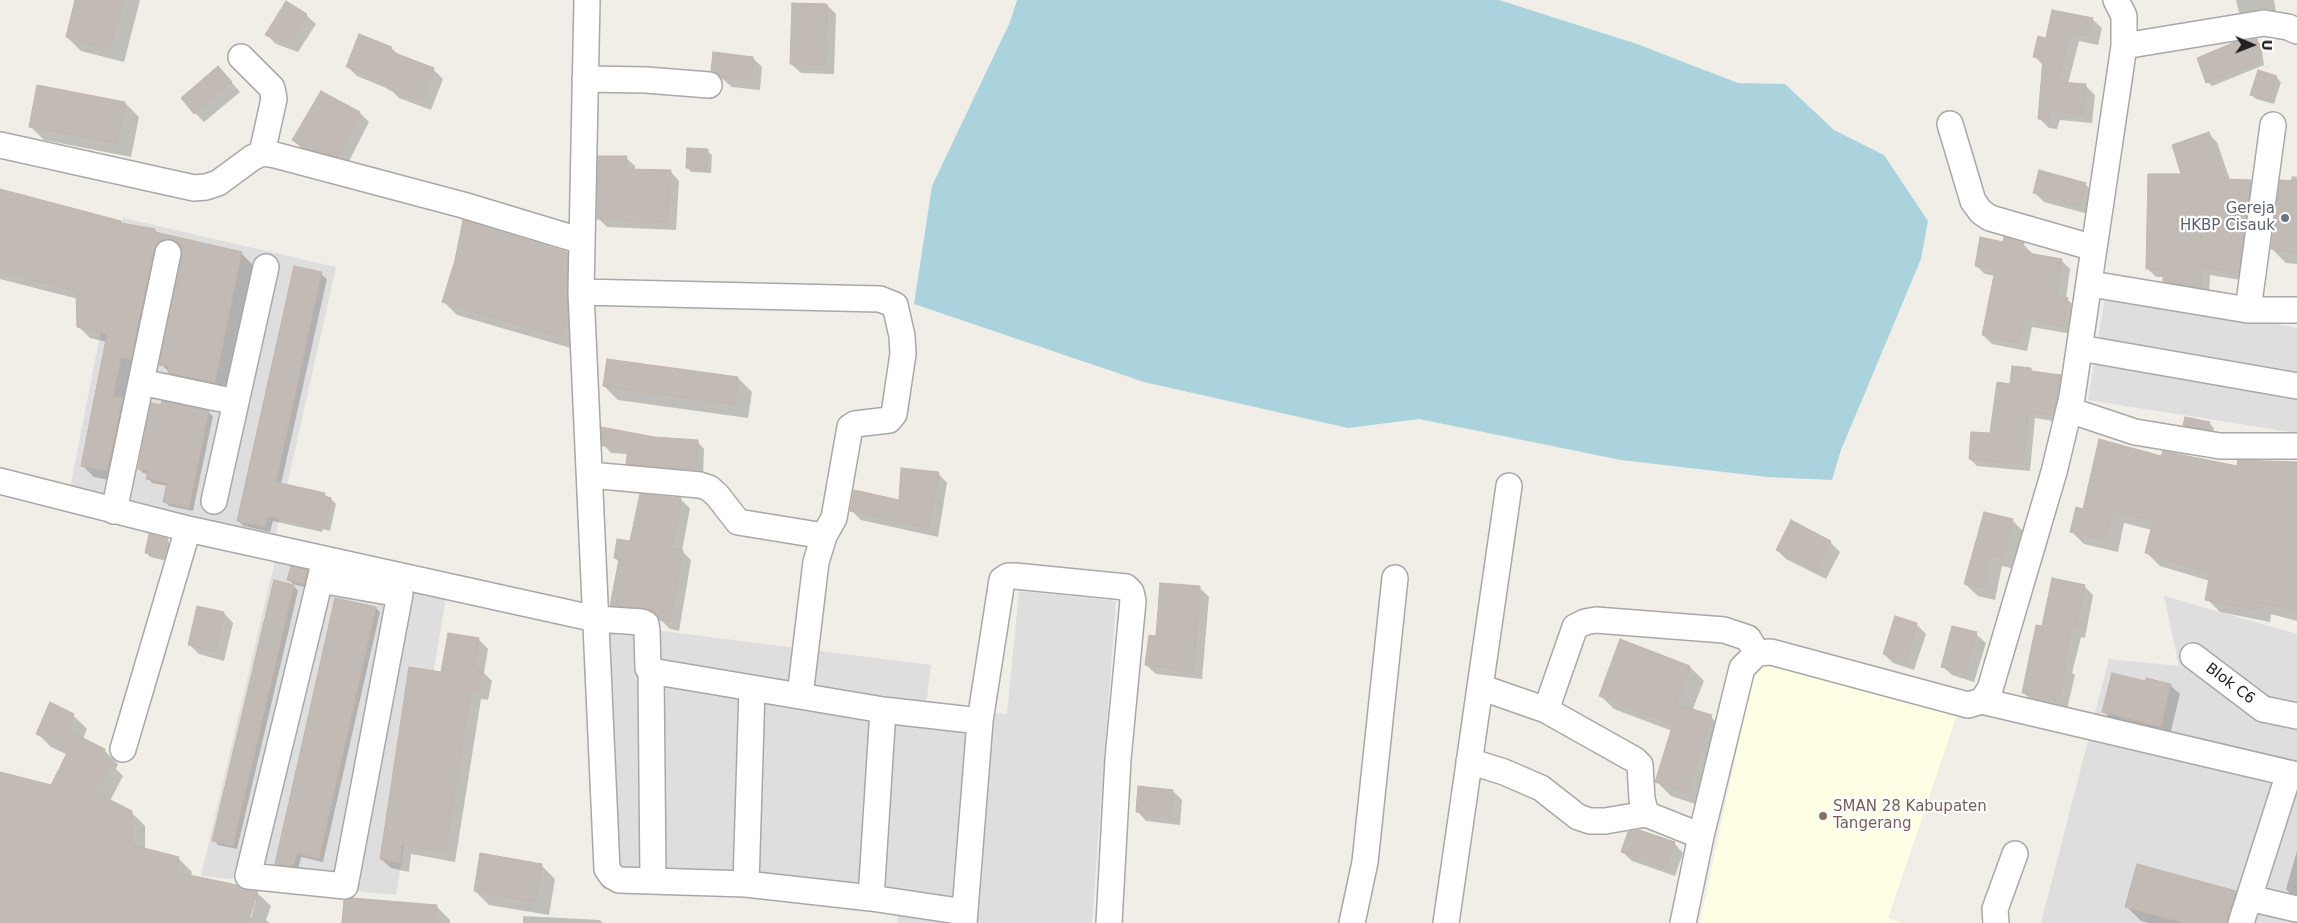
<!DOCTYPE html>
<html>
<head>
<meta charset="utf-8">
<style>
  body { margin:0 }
  #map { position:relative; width:2297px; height:923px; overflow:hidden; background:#f1eee8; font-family:"DejaVu Sans",sans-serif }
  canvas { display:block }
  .north { position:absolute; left:2227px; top:20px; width:50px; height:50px; -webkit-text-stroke:4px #fff; paint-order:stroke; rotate:91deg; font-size:14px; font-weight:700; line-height:20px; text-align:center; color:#212121 }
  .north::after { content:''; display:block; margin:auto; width:18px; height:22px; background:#212121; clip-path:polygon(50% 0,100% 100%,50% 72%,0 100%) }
</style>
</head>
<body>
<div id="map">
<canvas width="2297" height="923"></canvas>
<div class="north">U</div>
</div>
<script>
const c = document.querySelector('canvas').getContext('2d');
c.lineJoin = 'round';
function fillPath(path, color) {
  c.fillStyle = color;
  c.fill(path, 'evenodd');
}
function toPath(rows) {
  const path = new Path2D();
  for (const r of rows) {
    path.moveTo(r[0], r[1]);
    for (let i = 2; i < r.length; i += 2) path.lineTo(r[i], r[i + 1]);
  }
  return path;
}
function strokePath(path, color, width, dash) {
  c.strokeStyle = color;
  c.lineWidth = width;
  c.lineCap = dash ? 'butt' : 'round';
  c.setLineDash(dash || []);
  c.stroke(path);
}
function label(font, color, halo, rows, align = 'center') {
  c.font = font + ' "DejaVu Sans",sans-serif';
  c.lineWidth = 4.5;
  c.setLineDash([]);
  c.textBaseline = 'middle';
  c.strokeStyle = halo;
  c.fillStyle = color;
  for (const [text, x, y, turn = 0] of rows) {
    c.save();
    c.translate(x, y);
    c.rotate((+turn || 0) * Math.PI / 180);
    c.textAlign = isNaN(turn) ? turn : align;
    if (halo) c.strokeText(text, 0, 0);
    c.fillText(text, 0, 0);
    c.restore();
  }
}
fillPath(toPath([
  [123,218,336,267,276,535,70,488],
  [2106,291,2297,328,2297,433,2088,400],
  [276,556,446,598,396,895,201,876],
  [1019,591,1116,601,1092,923,897,923,898,913,777,892,603,889,599,623,931,665,926,706,1007,714],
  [2164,596,2297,634,2297,923,2041,923,2109,659,2179,666]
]), '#dfdede');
fillPath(toPath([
  [1773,654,1958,712,1888,918,1901,923,1700,923,1753,674]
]), '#fefee4');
fillPath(toPath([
  [1017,0,1499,0,1637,44,1738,83,1785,84,1834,130,1884,155,1928,221,1921,259,1841,450,1832,480,1767,477,1621,460,1419,419,1348,428,1144,382,914,304,932,186,1010,22]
]), '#aad3de');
fillPath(toPath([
  [77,0,140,0,124,62,81,51,67,37],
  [2236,0,2274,0,2277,18,2248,22,2239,12],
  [827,5,836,14,834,74,801,73,791,64],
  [306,15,316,24,298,52,276,44,267,35],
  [2092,19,2102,28,2098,45,2079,41,2068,84,2085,85,2095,95,2092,123,2060,120,2057,129,2049,128,2039,118,2043,65,2034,56,2047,40],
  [2256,40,2261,44,2264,65,2212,86,2208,82],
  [391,48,400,56,433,69,443,79,431,110,399,98,391,90,357,76,348,67],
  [753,58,762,67,760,90,732,87,712,70],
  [227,77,240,92,204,122,195,113],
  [2276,77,2281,82,2274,104,2256,99,2252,95],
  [321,92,360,113,369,122,347,165,317,157,302,149,293,140],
  [125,103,139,117,131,157,44,140,30,126],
  [2208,133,2217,142,2230,180,2251,181,2259,189,2247,281,2210,275,2209,296,2173,289,2164,281,2164,277,2156,277,2147,268],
  [707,151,712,155,711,173,691,172,687,167],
  [626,158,635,166,635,171,671,172,679,181,676,230,607,227,598,218],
  [2292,176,2297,177,2297,264,2286,263,2272,249],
  [2085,184,2094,193,2088,214,2044,202,2035,193],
  [0,191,123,224,155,230,158,234,241,253,253,265,226,394,181,384,161,364,183,256,183,250,175,251,118,482,94,477,82,465,107,342,90,338,78,326,78,299,0,279],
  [2023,244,2032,253,2032,255,2061,260,2070,269,2066,298,2076,308,2072,334,2032,327,2027,351,1992,344,1983,335,1995,276,1985,274,1976,266],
  [567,253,580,266,574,349,457,315,444,302,456,260],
  [321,274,327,279,281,484,324,494,331,499,336,504,330,531,323,529,322,532,273,521,270,532,244,526,238,521],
  [2031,369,2034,373,2060,376,2068,383,2060,422,2035,418,2030,471,1977,466,1970,459,1991,435,2011,386],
  [738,378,752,392,748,418,618,400,604,386],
  [208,412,213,416,193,511,169,506,164,501,168,486,152,483,148,478,149,474,143,473,139,468],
  [2209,423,2214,428,2213,433,2189,429,2185,425],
  [654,438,697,441,704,449,703,476,635,471,628,463,628,454,611,453,604,445],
  [2162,457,2238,468,2239,462,2297,463,2297,621,2271,614,2270,622,2220,612,2207,599,2210,581,2160,566,2147,553,2152,530,2124,523,2118,552,2084,544,2071,531,2084,510],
  [938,473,947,483,938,537,861,520,851,510,900,502],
  [680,499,690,508,682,551,691,560,679,631,670,629,659,618,621,614,612,605,619,562,615,558],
  [2012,520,2025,533,2015,569,2002,566,1995,600,1978,596,1965,584],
  [167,540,171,544,167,561,150,557,146,552],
  [1830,542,1840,552,1826,579,1786,559,1777,550],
  [307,571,311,576,308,588,293,584,289,580],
  [274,582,294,586,298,591,237,849,218,845,214,840],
  [2084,586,2093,595,2085,638,2081,637,2072,673,2075,675,2067,709,2033,702,2023,692],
  [1199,587,1209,597,1202,679,1156,674,1146,665],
  [376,608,380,612,323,862,301,857,298,870,281,868,276,864],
  [224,613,233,623,224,661,199,654,190,645],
  [1916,624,1926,634,1914,670,1893,663,1884,654],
  [1976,634,1986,643,1974,682,1952,675,1942,666],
  [478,639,488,649,484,673,492,681,488,700,481,699,455,862,411,854,409,872,391,868,381,859,442,673],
  [1690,667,1704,681,1692,711,1711,717,1725,731,1701,806,1671,796,1657,782,1672,731,1614,709,1600,695],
  [2146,683,2170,685,2180,694,2170,735,2113,721,2104,712],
  [73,715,87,729,83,739,104,750,118,764,116,769,123,776,110,801,131,812,145,826,145,850,178,858,192,872,191,876,257,893,271,906,266,920,270,923,0,923,0,773,52,787,68,755,51,747,37,733],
  [254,900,256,900,251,918,248,917],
  [1173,791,1182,800,1180,825,1146,821,1137,811],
  [1674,843,1683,853,1675,876,1632,861,1623,852],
  [2297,851,2297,901,2286,889],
  [541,865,555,879,549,915,489,905,475,891],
  [2235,892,2249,906,2244,923,2149,923,2141,921,2127,907],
  [436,906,450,920,450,923,343,923],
  [523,916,600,920,603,923,523,923]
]), '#0003');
const building = toPath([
  [75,0,123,0,110,49,66,37,75,0],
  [286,1,307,14,288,44,265,35,286,1],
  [792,3,827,4,825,65,790,64,792,3],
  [2052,10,2093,18,2089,36,2069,32,2058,82,2086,84,2083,114,2051,111,2048,120,2038,119,2043,59,2033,57,2038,36,2046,38,2052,10],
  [359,34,392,47,390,51,434,68,421,101,388,89,390,84,346,67,359,34],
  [2257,39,2260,61,2206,83,2197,58,2235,42,2257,39],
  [713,52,753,57,751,81,722,78,718,73,711,71,713,52],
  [218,66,232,82,194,114,181,98,218,66],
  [2258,70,2277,76,2269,101,2250,95,2258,70],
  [37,85,125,102,117,143,29,127,37,85],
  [321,91,360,112,337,157,307,149,292,140,321,91],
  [2209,132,2225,179,2251,180,2239,273,2202,267,2201,288,2163,281,2163,269,2146,269,2148,174,2181,174,2172,145,2209,132],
  [687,148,708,149,707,169,686,168,687,148],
  [598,156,627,156,626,169,671,170,667,222,597,219,598,156],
  [2039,170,2086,183,2079,206,2033,193,2039,170],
  [2280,180,2297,181,2297,253,2271,249,2280,180],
  [0,189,121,221,121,223,155,229,155,232,242,252,215,383,168,373,169,366,159,365,182,255,181,248,177,242,171,239,163,240,157,244,154,250,131,359,121,358,113,396,123,398,107,471,81,466,107,334,77,327,76,291,0,271,0,189],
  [463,220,567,252,568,314,561,337,442,302,455,260,463,220],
  [1980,237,2003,242,2004,237,2024,243,2022,252,2062,259,2056,295,2068,298,2063,326,2024,318,2019,343,1982,335,1995,270,1975,266,1980,237],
  [294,266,322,272,276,482,325,493,324,496,331,498,325,526,318,525,317,527,268,516,265,527,237,521,294,266],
  [607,359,738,377,735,405,603,386,607,359],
  [2012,366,2031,368,2031,371,2061,375,2053,415,2028,411,2023,464,1969,459,1971,432,1990,433,1997,382,2010,384,2012,366],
  [162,401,209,411,189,508,163,502,167,483,146,479,148,471,138,469,151,403,161,405,162,401],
  [2185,417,2210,422,2208,430,2183,425,2185,417],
  [601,427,654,437,698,440,696,469,626,464,628,447,602,446,601,427],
  [2099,439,2161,456,2163,451,2237,466,2238,460,2297,462,2297,611,2258,602,2257,610,2205,600,2210,573,2145,553,2153,521,2112,511,2105,540,2070,532,2076,507,2083,509,2099,439],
  [901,468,939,472,928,528,850,511,854,490,899,500,901,468],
  [640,494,681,498,672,548,683,550,670,622,660,620,657,615,648,609,610,606,619,559,614,558,617,539,630,541,640,494],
  [1984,512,2013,519,2003,558,1989,554,1983,588,1964,584,1984,512],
  [1791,520,1831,541,1816,571,1776,550,1791,520],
  [149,534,168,539,163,557,145,553,149,534],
  [291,566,308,570,304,584,287,580,291,566],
  [2052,578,2085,585,2076,629,2072,628,2063,664,2066,664,2058,701,2022,693,2036,625,2042,626,2052,578],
  [274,580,294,585,233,846,212,841,274,580],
  [1160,583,1200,586,1193,671,1145,665,1149,635,1156,636,1160,583],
  [335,598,376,607,366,652,319,859,297,853,293,866,275,864,335,598],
  [197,606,224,612,215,652,188,645,197,606],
  [1895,616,1917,623,1905,662,1883,654,1895,616],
  [1952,626,1977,632,1965,673,1941,667,1952,626],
  [448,633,479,638,474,668,482,670,479,691,471,689,445,852,402,845,400,863,380,859,409,667,441,672,448,633],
  [1620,639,1690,666,1676,704,1712,715,1687,793,1655,782,1673,724,1599,696,1620,639],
  [2112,673,2145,681,2146,678,2171,684,2161,727,2102,712,2112,673],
  [50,702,74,714,67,730,105,749,102,757,110,761,95,792,132,811,132,845,179,857,175,872,237,885,246,890,258,891,248,923,0,923,0,772,51,785,69,749,36,734,50,702],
  [1138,786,1173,790,1171,816,1136,812,1138,786],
  [1639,830,1675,842,1665,868,1621,852,1628,832,1639,830],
  [480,853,542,864,535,902,474,891,480,853],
  [2137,864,2236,891,2227,923,2184,923,2125,907,2137,864],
  [352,898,437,905,434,923,342,923,344,900,352,898]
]);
fillPath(building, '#c2bab4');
strokePath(building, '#c3b5aa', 1);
const minor = toPath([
  [587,0,581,292,607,869,612,876,619,880,746,884,871,898,965,912],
  [2124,46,2264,23,2288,27,2297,31],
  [241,57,272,88,274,99,262,153],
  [585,79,646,80,709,85],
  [1950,124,1973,201,1981,212,1990,218,2094,248],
  [0,145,194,188,206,187,218,183,252,158,262,153,275,155,463,205,582,241],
  [2091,284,2248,310,2297,310],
  [581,292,880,299,895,305,902,336,903,354,894,414,889,420,855,424,850,427,834,518,824,536,816,562,800,696],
  [2248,310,2273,125],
  [2080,348,2297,386],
  [141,382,236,402],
  [2069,410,2135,432,2220,446,2297,446],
  [590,475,700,485,709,488,717,495,738,522,824,536],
  [0,481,188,529,596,619,642,622,646,624,647,631,648,668,651,671,653,879],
  [214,501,266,267],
  [114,511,168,253],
  [320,580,400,594,345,886,248,876,320,580,325,559],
  [2193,656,2263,709,2297,716],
  [651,671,883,710,980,721],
  [1480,687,1546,710,1635,760,1640,765,1642,799,1646,814],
  [1982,701,2297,775],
  [1546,710,1575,627,1585,622,1596,620,1724,630,1748,638,1757,653],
  [123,749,188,529],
  [1469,761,1504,772,1541,788,1578,817,1590,821,1605,821,1646,814,1701,836],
  [746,884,752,689],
  [871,898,883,710],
  [2249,898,2289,773],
  [964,923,980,721,1002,580,1008,576,1015,576,1126,587,1131,592,1133,601,1118,759,1109,923],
  [1352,923,1365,862,1395,578],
  [1446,923,1509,486],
  [1683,923,1701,836,1742,668,1757,653,1771,652,1968,705,1982,701,1990,689,2054,472,2072,397,2124,46,2124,16,2116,0],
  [1996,923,1995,909,2015,854],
  [2241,923,2249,898,2297,909]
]);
strokePath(minor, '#a8a8a8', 28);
strokePath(minor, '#fff', 25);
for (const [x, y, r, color] of [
  [2285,218,5,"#6b7280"],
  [1823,816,5,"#8d6e63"]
]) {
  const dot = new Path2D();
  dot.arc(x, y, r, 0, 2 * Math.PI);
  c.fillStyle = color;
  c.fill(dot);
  strokePath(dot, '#fff', 2);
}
label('15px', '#5b616d', '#fff', [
  ["Gereja",2275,209],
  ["HKBP Cisauk",2275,226]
], 'right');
label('15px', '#212121', '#fff', [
  ["Blok C6",2230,684,37]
]);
label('15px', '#785e54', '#fff', [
  ["SMAN 28 Kabupaten",1833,807],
  ["Tangerang",1833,824]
], 'left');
</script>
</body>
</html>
